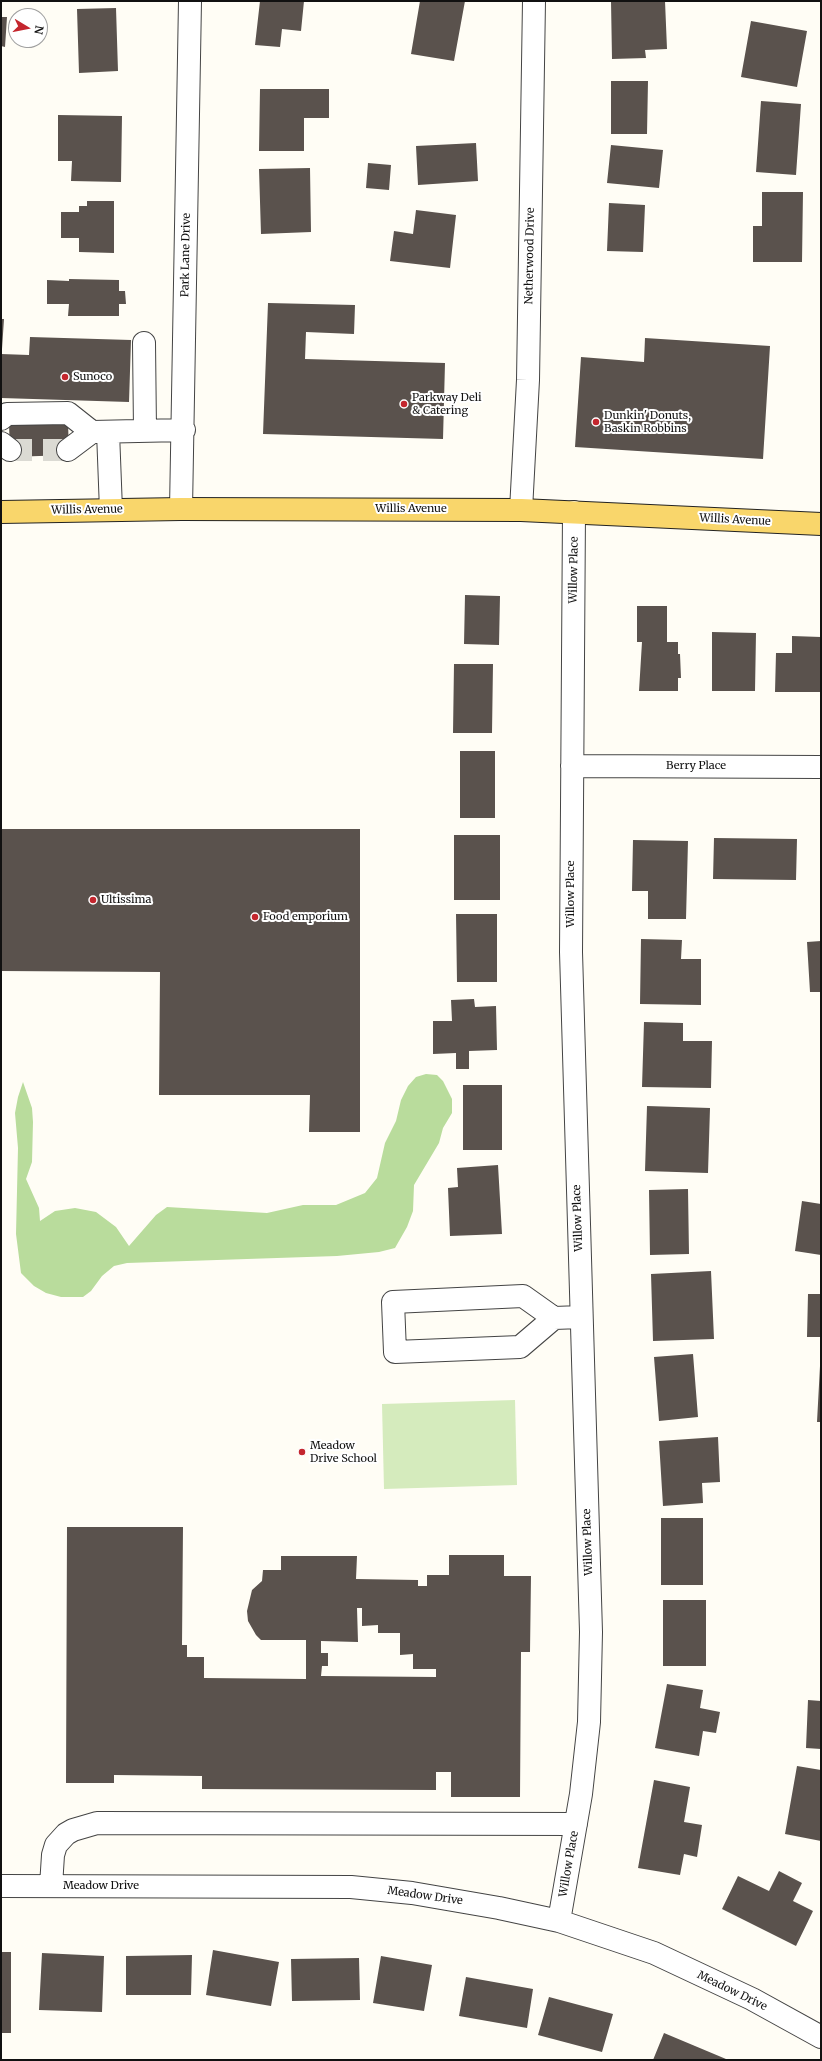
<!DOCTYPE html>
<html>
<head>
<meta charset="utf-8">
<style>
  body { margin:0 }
  #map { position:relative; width:822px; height:2061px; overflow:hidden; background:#fffdf5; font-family:Merriweather,serif }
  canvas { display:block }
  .frame { position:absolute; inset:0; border:2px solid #111; pointer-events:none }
  .north { position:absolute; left:8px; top:8px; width:40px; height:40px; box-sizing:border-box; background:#fff; border:1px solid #a0a0a0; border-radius:50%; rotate:100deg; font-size:11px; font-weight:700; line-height:16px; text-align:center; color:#111 }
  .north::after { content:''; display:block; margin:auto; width:14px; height:18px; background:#c4262e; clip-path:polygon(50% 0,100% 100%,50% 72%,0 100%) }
</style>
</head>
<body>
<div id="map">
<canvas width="822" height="2061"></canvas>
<div class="frame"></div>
<div class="north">N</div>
</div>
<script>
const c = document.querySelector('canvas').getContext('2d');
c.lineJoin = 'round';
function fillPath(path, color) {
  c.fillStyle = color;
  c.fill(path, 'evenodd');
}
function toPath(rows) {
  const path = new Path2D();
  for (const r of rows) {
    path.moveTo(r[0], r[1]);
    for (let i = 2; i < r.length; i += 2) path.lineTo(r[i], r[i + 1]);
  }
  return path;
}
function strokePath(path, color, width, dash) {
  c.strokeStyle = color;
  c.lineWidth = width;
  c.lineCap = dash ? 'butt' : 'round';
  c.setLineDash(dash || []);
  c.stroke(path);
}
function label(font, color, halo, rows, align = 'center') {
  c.font = font + ' Merriweather,serif';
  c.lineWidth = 4;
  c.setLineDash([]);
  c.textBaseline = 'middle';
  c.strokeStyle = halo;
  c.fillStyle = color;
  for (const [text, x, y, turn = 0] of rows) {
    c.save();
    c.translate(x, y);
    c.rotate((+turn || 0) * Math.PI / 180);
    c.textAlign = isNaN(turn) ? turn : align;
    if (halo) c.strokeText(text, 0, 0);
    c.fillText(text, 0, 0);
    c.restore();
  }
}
fillPath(toPath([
  [515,1400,517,1485,384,1489,382,1404]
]), '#d5ebbd');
fillPath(toPath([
  [426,1074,437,1075,443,1081,452,1099,452,1113,443,1128,439,1143,414,1185,413,1211,407,1227,395,1248,379,1252,337,1256,127,1263,114,1266,102,1276,91,1291,83,1297,61,1297,46,1293,34,1286,21,1273,16,1234,18,1148,15,1113,18,1097,23,1082,32,1108,33,1122,32,1162,26,1179,39,1208,40,1221,55,1211,75,1208,96,1212,116,1227,129,1246,156,1215,167,1207,267,1213,303,1205,336,1205,365,1193,377,1178,385,1143,396,1121,401,1100,408,1086,416,1077]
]), '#b9dc9c');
fillPath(toPath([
  [260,1,304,1,301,31,282,29,280,47,255,45],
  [420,1,465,1,454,61,411,54],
  [611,1,665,1,667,49,645,50,646,58,612,59],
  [116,8,118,71,79,73,77,9],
  [1,17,7,17,5,47,1,46],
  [751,21,807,31,797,87,741,77],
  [611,81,648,81,647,134,611,134],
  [260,89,329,89,329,118,304,118,304,151,259,151],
  [761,101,801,104,796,175,756,172],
  [58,115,122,116,121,182,71,181,72,161,58,161],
  [476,143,478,181,418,185,416,146],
  [611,145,663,150,659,188,607,183],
  [368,163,391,165,389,190,366,188],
  [310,168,311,232,261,234,259,169],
  [762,192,803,192,802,262,753,262,753,226,762,226],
  [87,201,114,201,114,253,79,252,79,238,61,238,61,212,79,212,79,206,87,206],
  [609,203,645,205,643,252,607,251],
  [416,210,456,215,450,268,390,261,394,231,413,234],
  [69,279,119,280,119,291,125,291,126,304,119,304,119,316,68,316,69,304,47,304,47,280,69,281],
  [268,303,355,305,354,334,306,332,305,359,445,363,443,439,263,434],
  [1,319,4,319,2,349,1,349],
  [30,337,131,340,129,402,1,398,1,354,29,355],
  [645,338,770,346,763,459,575,447,581,357,644,362],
  [68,421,69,455,10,457,9,423],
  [465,595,500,596,499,645,464,644],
  [637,606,667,606,667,642,678,642,678,654,680,654,681,678,678,678,678,691,639,691,642,642,637,642],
  [712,632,756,633,755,691,712,691],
  [792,636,821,637,821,692,775,692,776,653,792,653],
  [454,664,493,664,492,733,453,733],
  [460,751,495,751,495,818,460,818],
  [1,829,360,829,360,1132,309,1132,310,1095,159,1095,160,972,1,971],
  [454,835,500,835,500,900,454,900],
  [714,838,797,839,796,880,713,879],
  [633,840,688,841,686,919,648,919,648,891,632,891],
  [456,914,497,914,497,982,457,982],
  [641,939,682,940,681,959,701,959,701,1005,640,1004],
  [821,941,821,992,810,992,807,942],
  [474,999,475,1007,496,1006,497,1050,469,1051,469,1069,456,1069,456,1053,433,1054,433,1021,452,1021,451,1000],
  [644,1022,683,1023,683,1041,712,1041,711,1088,642,1087],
  [463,1085,502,1085,502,1150,463,1150],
  [647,1106,710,1108,708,1173,645,1171],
  [498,1165,502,1234,450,1236,448,1188,458,1187,457,1168],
  [688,1189,689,1254,650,1255,649,1190],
  [802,1201,821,1204,821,1255,795,1251],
  [711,1271,714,1339,653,1341,651,1274],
  [808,1294,821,1294,821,1337,807,1337],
  [693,1354,698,1417,659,1421,654,1357],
  [820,1366,821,1366,821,1422,817,1422],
  [718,1437,720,1482,702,1483,703,1503,663,1506,659,1441],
  [661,1518,703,1518,703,1585,661,1585],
  [67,1527,183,1527,182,1645,187,1645,187,1657,204,1657,204,1678,306,1679,306,1640,261,1640,256,1635,248,1621,247,1611,252,1590,262,1581,263,1570,281,1570,281,1556,357,1556,356,1579,418,1580,418,1586,427,1586,427,1575,449,1575,449,1555,504,1555,504,1576,531,1576,530,1652,521,1652,520,1797,451,1797,451,1772,436,1772,436,1790,202,1789,202,1776,114,1775,114,1783,66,1783],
  [357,1608,362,1608,362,1626,378,1625,378,1633,400,1633,400,1655,413,1654,413,1669,436,1669,436,1677,321,1676,322,1666,328,1666,328,1653,321,1653,321,1641,358,1642],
  [663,1600,706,1600,706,1666,663,1666],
  [667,1684,703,1690,700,1708,720,1712,716,1733,703,1731,699,1756,655,1748],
  [808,1700,821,1701,821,1749,806,1748],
  [797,1766,821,1770,821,1841,785,1834],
  [654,1780,690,1787,684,1822,702,1825,697,1857,684,1854,680,1875,638,1868],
  [779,1871,802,1883,793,1901,813,1911,796,1946,722,1909,738,1876,769,1891],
  [213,1950,279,1962,271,2006,206,1995],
  [1,1952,11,1952,11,2033,1,2033],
  [42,1953,104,1956,102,2012,39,2010],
  [192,1955,191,1995,126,1995,126,1956],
  [381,1956,432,1965,424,2011,373,2003],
  [359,1958,360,2000,292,2001,291,1959],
  [466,1977,533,1989,527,2028,459,2016],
  [549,1997,613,2014,602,2052,538,2035],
  [664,2033,726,2059,725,2060,653,2060]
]), '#5a524d');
strokePath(toPath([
  [10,450,68,450]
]), '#dbdad3', 22, [22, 11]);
const minor = toPath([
  [144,343,145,430],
  [1,419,7,414,68,413,92,432,184,430],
  [108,432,111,510],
  [1,443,10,450],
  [68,450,92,432],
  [181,509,190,1],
  [521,510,528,380,534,1],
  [572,766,821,767],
  [554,1318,520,1347,395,1352,393,1302,523,1296,554,1318,581,1317],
  [1,1886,351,1887,412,1893,499,1908,559,1921,654,1953,752,1999,821,2037],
  [51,1886,53,1855,56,1845,66,1834,73,1830,97,1823,576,1824],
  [559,1921,581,1794,589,1722,591,1632,571,952,574,512]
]);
const major = toPath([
  [1,512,181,509,521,510,821,524]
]);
strokePath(minor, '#444', 24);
strokePath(major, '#222', 24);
strokePath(minor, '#fff', 22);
strokePath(major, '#f9d66b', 22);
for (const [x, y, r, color] of [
  [65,377,4,"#c4262e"],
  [404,404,4,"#c4262e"],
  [596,422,4,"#c4262e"],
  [93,900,4,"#c4262e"],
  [255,917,4,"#c4262e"],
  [302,1452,4,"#c4262e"]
]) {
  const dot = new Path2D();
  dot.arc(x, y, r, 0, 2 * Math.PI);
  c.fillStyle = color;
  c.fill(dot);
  strokePath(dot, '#fff', 1.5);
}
label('11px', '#111', '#fff', [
  ["Park Lane Drive",186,255,-89],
  ["Netherwood Drive",530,256,-89],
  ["Willis Avenue",411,509],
  ["Willis Avenue",87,510,-1],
  ["Willis Avenue",735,520,3],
  ["Willow Place",574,570,-89],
  ["Berry Place",696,766],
  ["Willow Place",571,894,-90],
  ["Willow Place",578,1218,-92],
  ["Willow Place",588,1542,-92],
  ["Willow Place",569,1864,-80],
  ["Meadow Drive",101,1886],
  ["Meadow Drive",425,1896,8],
  ["Meadow Drive",732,1991,26]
]);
label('11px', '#111', '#fff', [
  ["Sunoco",73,377],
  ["Parkway Deli",412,398],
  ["& Catering",412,411],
  ["Dunkin' Donuts,",604,416],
  ["Baskin Robbins",604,429],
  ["Ultissima",101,900],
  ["Food emporium",263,917],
  ["Meadow",310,1446],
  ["Drive School",310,1459]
], 'left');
</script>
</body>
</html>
